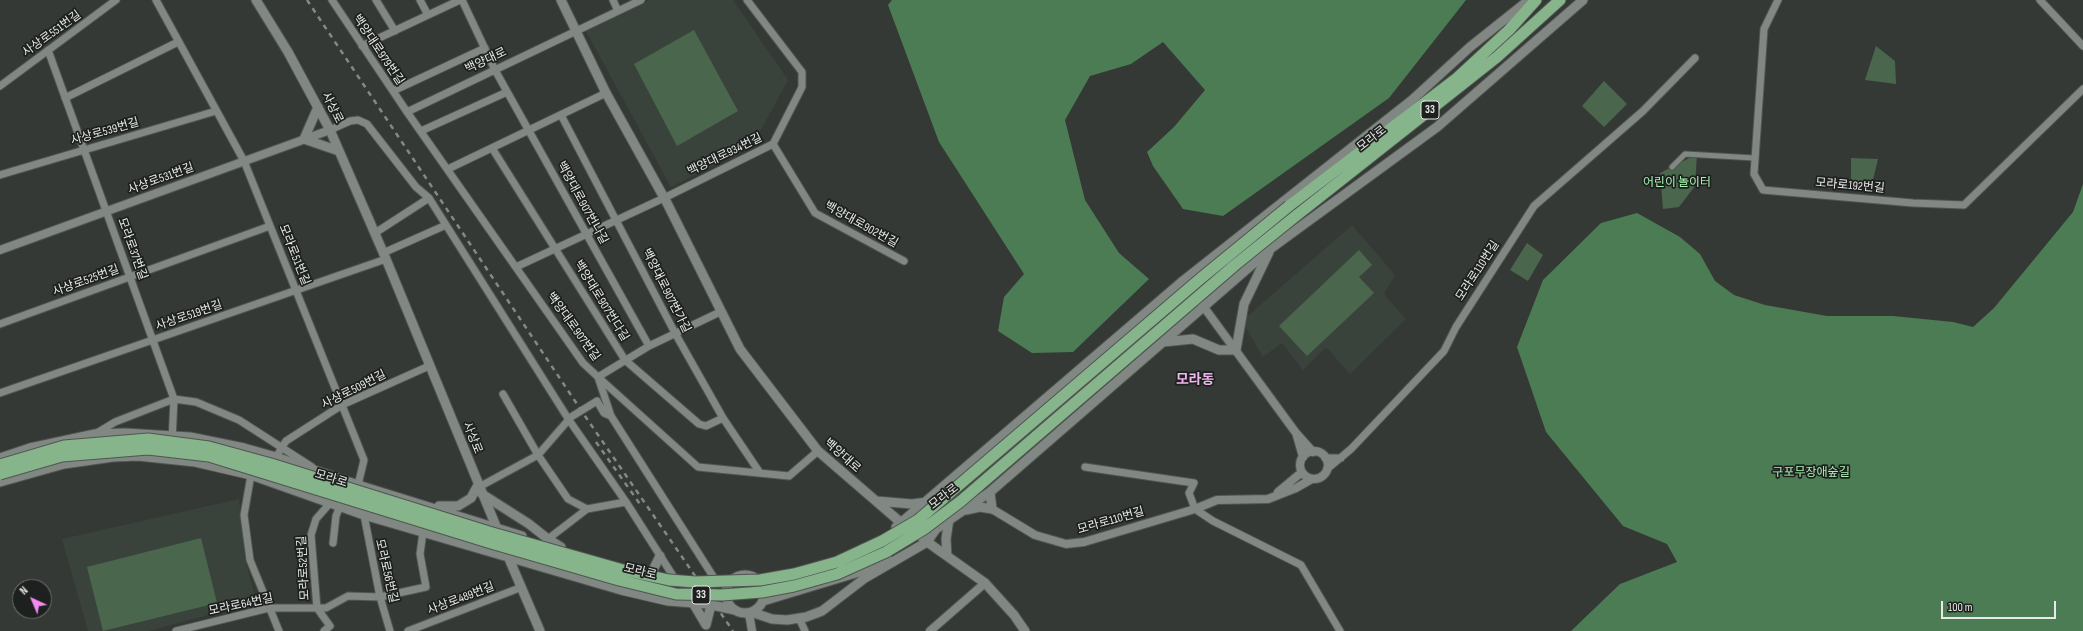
<!DOCTYPE html>
<html>
<head>
<meta charset="utf-8">
<style>
  body { margin:0 }
  #map { position:relative; width:2083px; height:631px; overflow:hidden; background:#343935; font-family:"Sofia Sans Condensed",sans-serif }
  canvas { display:block }
  .north { position:absolute; left:12px; top:579px; width:40px; height:40px; box-sizing:border-box; background:#1d201e; border:1px solid #6e716e; border-radius:50%; rotate:316deg; font-size:11px; font-weight:700; line-height:16px; text-align:center; color:#e7eae7 }
  .north::after { content:''; display:block; margin:auto; width:14px; height:18px; background:#f38af2; clip-path:polygon(50% 0,100% 100%,50% 72%,0 100%) }
  .scale { position:absolute; left:1941px; top:601px; width:115px; height:18px; box-sizing:border-box; border:2px solid #e7eae7; border-top:0; padding-left:5px; font-size:12px; line-height:14px; white-space:nowrap; color:#e7eae7; -webkit-text-stroke:3px #1d201e; paint-order:stroke }
</style>
</head>
<body>
<div id="map">
<canvas width="2083" height="631"></canvas>
<div class="north">N</div>
<div class="scale">100 m</div>
</div>
<script>
const c = document.querySelector('canvas').getContext('2d');
c.lineJoin = 'round';
function fillPath(path, color) {
  c.fillStyle = color;
  c.fill(path, 'evenodd');
}
function toPath(rows) {
  const path = new Path2D();
  for (const r of rows) {
    if (r.length === 3) {
      path.moveTo(r[0] + r[2], r[1]);
      path.arc(r[0], r[1], r[2], 0, 2 * Math.PI);
      continue;
    }
    path.moveTo(r[0], r[1]);
    for (let i = 2; i < r.length; i += 2) path.lineTo(r[i], r[i + 1]);
  }
  return path;
}
function strokePath(path, color, width, dash) {
  c.strokeStyle = color;
  c.lineWidth = width;
  c.lineCap = dash ? 'butt' : 'round';
  c.setLineDash(dash || []);
  c.stroke(path);
}
function label(font, color, halo, rows, align = 'center') {
  c.font = font + ' "Sofia Sans Condensed","Noto Sans KR",sans-serif';
  c.lineWidth = 3.5;
  c.setLineDash([]);
  c.textBaseline = 'middle';
  c.strokeStyle = halo;
  c.fillStyle = color;
  for (const [text, x, y, turn = 0] of rows) {
    c.save();
    c.translate(x, y);
    c.rotate((+turn || 0) * Math.PI / 180);
    c.textAlign = isNaN(turn) ? turn : align;
    if (halo) c.strokeText(text, 0, 0);
    c.fillText(text, 0, 0);
    c.restore();
  }
}
fillPath(toPath([
  [650,0,733,0,788,80,752,146,671,187,586,31],
  [1352,225,1395,275,1384,294,1406,319,1350,374,1326,347,1303,370,1282,343,1263,357,1242,321],
  [239,499,244,554,256,602,149,631,88,631,62,539]
]), '#3a433b');
fillPath(toPath([
  [694,30,738,111,677,146,634,64],
  [1876,46,1895,61,1896,84,1865,80],
  [1604,81,1627,104,1604,127,1582,106],
  [1697,154,1695,186,1679,207,1663,209,1660,173],
  [1851,158,1878,159,1871,188,1851,186],
  [1527,243,1543,255,1528,281,1510,270],
  [1359,250,1372,265,1359,277,1374,293,1307,356,1279,326],
  [201,538,217,603,103,631,87,567]
]), '#4a674d');
fillPath(toPath([
  [892,0,1466,0,1389,98,1223,216,1183,209,1153,166,1147,152,1174,127,1205,90,1163,42,1131,64,1090,76,1065,120,1085,200,1119,253,1149,279,1073,352,1032,353,998,331,1004,297,1024,274,939,142,888,5],
  [2083,184,2083,631,1571,631,1620,584,1677,562,1667,544,1623,526,1546,432,1517,347,1543,280,1601,223,1637,213,1680,237,1700,254,1715,281,1734,295,1765,305,1827,316,1893,316,1953,322,1973,327,1994,308,2073,212]
]), '#4c7c53');
const pedestrian = toPath([
  [1672,167,1685,154,1755,158]
]);
const minor = toPath([
  [156,0,244,161,364,460,358,485],
  [332,0,407,112,583,363,598,377,698,467,789,476,818,451],
  [376,0,395,31],
  [420,0,428,15],
  [462,0,495,70,649,346],
  [613,0,618,11],
  [1778,0,1764,29,1754,174,1763,190,1913,203,1964,205,2083,89],
  [2040,0,2083,46],
  [362,46,460,0],
  [48,50,174,399,172,441],
  [0,86,116,0],
  [393,91,485,48],
  [65,98,178,42],
  [407,112,641,0],
  [561,115,675,333,723,418,760,473],
  [330,130,350,121,358,120,367,124,416,187,429,198,569,420,626,502,675,579],
  [421,131,507,92],
  [773,144,815,213,904,261],
  [492,148,625,360,699,424,706,426,723,418],
  [448,169,606,93],
  [0,175,216,111],
  [375,233,429,198],
  [383,253,446,225],
  [516,267,664,198,773,144,802,87,802,72,747,0],
  [0,324,270,226],
  [0,393,386,259],
  [503,394,538,455,568,499,587,509,626,502],
  [95,434,115,422,174,399,196,402,239,420,312,467],
  [276,457,286,441,342,405,429,366],
  [1325,458,1341,458],
  [1085,467,1194,483,1189,493,1195,509,1213,521,1301,565,1340,631],
  [1327,469,1351,449,1444,351,1456,327,1534,206,1643,111,1695,58],
  [251,475,244,515,250,560,279,631],
  [479,487,538,455,571,417,597,401,604,413,611,416],
  [364,515,380,597,390,631],
  [548,539,587,509],
  [333,543,336,516,340,506],
  [716,581,611,416,598,377,649,346,720,312],
  [799,618,805,631],
  [176,631,269,608,326,608,348,596,380,597,426,587,420,554,423,532],
  [324,631,330,626,317,608,311,535,316,519,331,502],
  [408,631,522,587]
]);
const tertiary = toPath([
  [0,250,330,130],
  [1187,284,1296,433,1313,452],
  [1297,436,1303,457],
  [1314,465,14],
  [1278,492,1302,472],
  [992,509,1035,535,1066,544,1084,542,1195,509,1217,500,1268,499,1296,488,1312,479],
  [749,613,752,631],
  [930,631,985,583]
]);
const secondary = toPath([
  [256,0,288,52,330,130,386,259,498,531],
  [561,0,606,93,667,203,740,349,818,451,906,527],
  [318,107,304,139,339,151],
  [1163,342,1193,339,1219,350,1236,350,1244,304,1269,252],
  [0,458,30,448,95,434,125,433,190,437,244,448,276,457,358,485,522,536],
  [0,482,64,464,113,457,138,456,195,462,251,475,364,515,621,590,668,601,707,604,735,610],
  [482,494,529,524,548,539,561,547],
  [876,501,912,504,927,502],
  [439,506,458,506,471,498,478,485],
  [966,510,980,507,992,509,990,492],
  [896,527,1184,280,1412,100,1470,47,1529,0],
  [923,539,985,583,1014,615,1025,631],
  [507,554,540,631],
  [947,556,946,539,949,519],
  [651,574,660,556],
  [745,594,19],
  [763,601,859,572,887,558],
  [693,603,706,625],
  [751,612,772,619,787,620,806,617,822,611,865,578,927,542,936,529,990,492,1270,249,1437,127,1583,0],
  [706,625,711,605]
]);
const trunk = toPath([
  [1289,206,1457,78,1509,30,1536,0],
  [1297,215,1497,57,1560,0]
]);
strokePath(pedestrian, '#515551', 7);
strokePath(minor, '#515551', 9);
strokePath(tertiary, '#515551', 10);
strokePath(secondary, '#515551', 11);
strokePath(trunk, '#515551', 13);
strokePath(pedestrian, '#818782', 5);
strokePath(minor, '#818782', 7);
strokePath(tertiary, '#818782', 8);
strokePath(secondary, '#818782', 9);
strokePath(trunk, '#86b48b', 11);
strokePath(toPath([
  [307,0,585,416,733,631],
  [596,442,642,507]
]), '#858985', 2.5, [5, 5]);
const trunkBridge = toPath([
  [0,465,64,446,148,439,209,447,271,464,489,532,623,570,669,580,695,582,760,580,794,574,837,562,882,541,918,520,1200,279,1289,206],
  [0,474,62,456,148,449,209,456,491,543,619,580,676,594,722,595,762,592,794,586,837,574,886,552,924,529,961,501,1235,265,1297,215]
]);
strokePath(trunkBridge, '#515551', 13, []);
strokePath(trunkBridge, '#86b48b', 11);
for (const [x, y, w] of [
  [1430,110,18],
  [701,595,18]
]) {
  const box = new Path2D();
  box.roundRect(x - w / 2, y - 9, w, 18, 3);
  c.fillStyle = '#1d201e';
  c.fill(box);
  strokePath(box, '#e7eae7', 1);
}
label('bold 11px', '#e7eae7', null, [
  ["33",1430,110],
  ["33",701,595]
]);
label('12px', '#e7eae7', '#1d201e', [
  ["사상로551번길",52,34,-36],
  ["백양대로979번길",378,50,56],
  ["백양대로",486,61,-25],
  ["사상로",332,108,63],
  ["사상로539번길",105,132,-16],
  ["모라로",1372,139,-38],
  ["백양대로934번길",725,155,-26],
  ["사상로531번길",161,179,-20],
  ["모라로192번길",1850,186,5],
  ["백양대로907번나길",582,203,61],
  ["백양대로902번길",861,225,29],
  ["모라로37번길",132,249,70],
  ["모라로51번길",294,255,68],
  ["모라로110번길",1478,271,-57],
  ["사상로525번길",86,281,-20],
  ["백양대로907번가길",666,291,63],
  ["백양대로907번다길",601,301,58],
  ["사상로519번길",189,316,-19],
  ["백양대로907번길",573,327,54],
  ["사상로509번길",354,390,-27],
  ["사상로",472,438,68],
  ["백양대로",842,456,42],
  ["모라로",331,479,17],
  ["모라로",944,497,-38],
  ["모라로110번길",1111,521,-16],
  ["모라로52번길",304,568,-93],
  ["모라로56번길",386,571,77],
  ["모라로",640,572,14],
  ["사상로489번길",461,599,-21],
  ["모라로64번길",241,605,-12]
]);
label('12px', '#aaf2b2', '#1d201e', [
  ["어린이 놀이터",1677,183],
  ["구포무장애숲길",1811,473]
]);
label('bold 14px', '#efb5ed', '#1d201e', [
  ["모라동",1195,380]
]);
</script>
</body>
</html>
